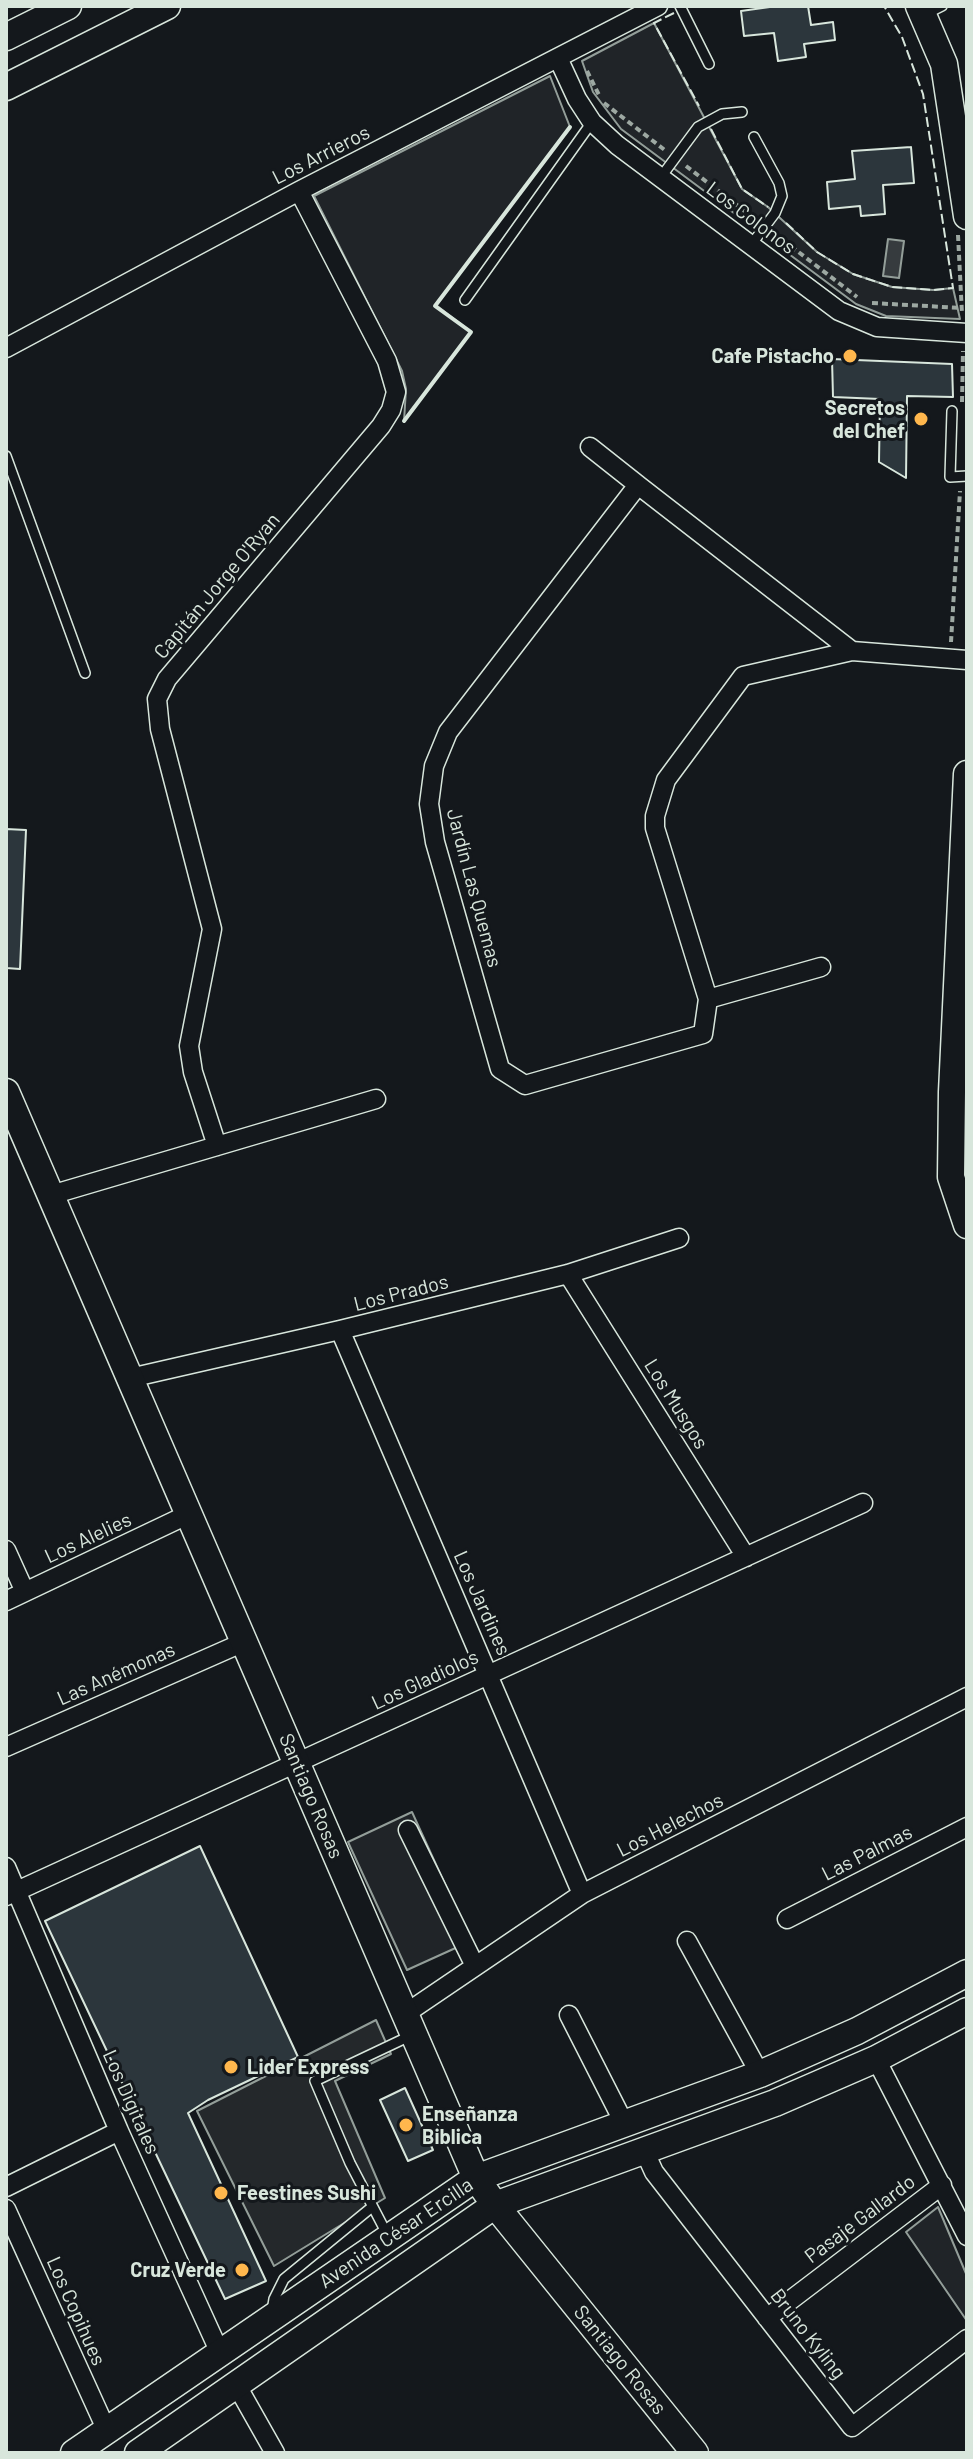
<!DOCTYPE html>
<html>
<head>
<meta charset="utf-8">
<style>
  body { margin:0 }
  #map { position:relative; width:973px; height:2459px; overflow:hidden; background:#14181c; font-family:Barlow,sans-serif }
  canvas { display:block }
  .frame { position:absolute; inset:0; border:8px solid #d8e6dc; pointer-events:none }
</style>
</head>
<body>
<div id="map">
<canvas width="973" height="2459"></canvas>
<div class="frame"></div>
</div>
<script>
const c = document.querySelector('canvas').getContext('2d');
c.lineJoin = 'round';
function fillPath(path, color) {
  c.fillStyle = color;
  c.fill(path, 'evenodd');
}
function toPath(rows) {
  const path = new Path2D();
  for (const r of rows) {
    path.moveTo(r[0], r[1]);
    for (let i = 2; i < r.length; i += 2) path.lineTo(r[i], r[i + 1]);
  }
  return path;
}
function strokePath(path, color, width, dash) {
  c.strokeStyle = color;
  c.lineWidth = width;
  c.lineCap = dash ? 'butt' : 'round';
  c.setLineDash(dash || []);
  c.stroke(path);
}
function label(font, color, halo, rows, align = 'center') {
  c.font = font + ' Barlow,sans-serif';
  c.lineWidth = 6;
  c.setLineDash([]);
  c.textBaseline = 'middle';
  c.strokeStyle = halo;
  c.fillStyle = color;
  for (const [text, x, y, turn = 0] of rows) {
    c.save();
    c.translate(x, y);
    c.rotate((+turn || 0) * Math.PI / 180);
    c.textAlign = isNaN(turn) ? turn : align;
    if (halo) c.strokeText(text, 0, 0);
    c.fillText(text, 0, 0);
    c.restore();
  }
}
const green = toPath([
  [654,23,742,189,768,207,817,252,853,274,892,287,933,290,953,288,960,319,886,316,856,304,621,129,593,92,582,61,654,23],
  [550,76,570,127,436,305,471,332,404,421,406,389,402,371,314,196,550,76],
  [412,1812,471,1941,407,1970,348,1842,412,1812],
  [938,2207,967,2276,967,2321,906,2232,938,2207]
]);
fillPath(green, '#202428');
strokePath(green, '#939e99', 2);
const parking = toPath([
  [376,2020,391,2054,335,2081,385,2198,274,2266,197,2111,376,2020]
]);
fillPath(parking, '#24282b');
strokePath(parking, '#939e99', 2);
const water = toPath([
  [888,239,904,241,899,278,883,276,888,239]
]);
fillPath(water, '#363b3e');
strokePath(water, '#939e99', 2);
const building = toPath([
  [777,6,808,6,811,25,833,22,835,40,804,44,806,57,778,61,774,33,744,36,741,11,777,6],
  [911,147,914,183,883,185,885,214,861,216,860,206,829,209,827,182,855,179,852,151,911,147],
  [832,359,952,364,953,397,907,396,906,478,879,462,880,399,833,397,832,359],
  [6,829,26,830,20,969,6,968,6,829],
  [200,1846,298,2057,208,2100,188,2113,266,2281,225,2299,45,1921,200,1846],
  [405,2088,433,2150,408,2161,380,2100,405,2088]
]);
fillPath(building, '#2c363c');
strokePath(building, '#d8e6dc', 2);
const lane = toPath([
  [680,6,709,64],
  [924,15,942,6],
  [661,177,698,127,722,114,742,112],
  [751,245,775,213,782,196,779,183,754,137],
  [465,300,592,122],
  [952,411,950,477,967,476],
  [6,456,85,673],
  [387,2234,350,2163,315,2081,412,2035],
  [272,2311,274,2299,284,2279,372,2207]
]);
const street = toPath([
  [558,58,577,99,592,122,617,145,839,311,877,327,967,333],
  [6,348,299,191,658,6],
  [590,447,638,485],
  [852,651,638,485,448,732,434,766,429,804,435,842,500,1069,525,1085,703,1034,708,999,655,828,655,816,666,780,743,676,852,651,967,660],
  [708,999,821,967],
  [217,1146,193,1072,189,1046,212,929,160,729,157,699,167,679,381,426,391,410,396,392,387,361,299,191],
  [51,1195,376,1099],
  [568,1274,746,1557],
  [340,1330,582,1894],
  [130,1378,340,1330,568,1274,679,1238],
  [6,1550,25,1592],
  [6,1601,189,1514],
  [6,1747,244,1642],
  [408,1830,475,1966],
  [6,1867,119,2131,220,2353],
  [6,1896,863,1503],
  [787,1919,967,1827],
  [687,1941,760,2074],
  [405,2014,582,1894,967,1697],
  [569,2015,624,2123],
  [876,2059,967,2236],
  [644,2150,654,2172,852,2427,967,2339],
  [6,2187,119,2131],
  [6,2209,107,2431],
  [767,2318,942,2185],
  [236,2384,275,2453]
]);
const secondary = toPath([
  [919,6,944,64,967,216],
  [6,37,68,6],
  [6,87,167,6],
  [967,774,952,1092,951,1177,967,1225],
  [6,1092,476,2178,495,2205,695,2453],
  [74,2453,476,2178,760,2074,857,2031,967,1973],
  [138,2453,495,2205,775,2103,876,2059,967,2011]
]);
strokePath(lane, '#d8e6dc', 12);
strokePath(street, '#d8e6dc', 21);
strokePath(secondary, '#d8e6dc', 29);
strokePath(toPath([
  [587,71,599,95],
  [604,103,666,151],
  [686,166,755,219],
  [775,234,857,297],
  [958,235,962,314],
  [872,303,962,308],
  [962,402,963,351],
  [951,642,960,491]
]), '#9da8a2', 4, [6, 4]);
strokePath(lane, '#14181c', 9);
strokePath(street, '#14181c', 18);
strokePath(secondary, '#14181c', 26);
strokePath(toPath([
  [674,13,654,23,699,106],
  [711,129,742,189,768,207],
  [786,223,817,252,853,274,892,287,933,290,953,288,923,94,902,37,884,6]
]), '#d8e6dc', 2, [10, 4]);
strokePath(toPath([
  [404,421,471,332,435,306,570,127]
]), '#d8e6dc', 4);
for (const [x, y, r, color] of [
  [850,356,8,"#ffb74d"],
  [921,419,8,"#ffb74d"],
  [231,2067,8,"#ffb74d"],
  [406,2125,8,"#ffb74d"],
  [221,2193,8,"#ffb74d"],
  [242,2270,8,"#ffb74d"]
]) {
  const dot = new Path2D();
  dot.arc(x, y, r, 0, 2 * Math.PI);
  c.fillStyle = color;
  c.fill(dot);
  strokePath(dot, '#14181c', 3);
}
label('20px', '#d8e6dc', '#14181c', [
  ["Los Arrieros",321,155,-27],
  ["Los Colonos",751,218,37],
  ["Capitán Jorge O'Ryan",217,586,-50],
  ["Jardín Las Quemas",474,888,75],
  ["Los Prados",401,1293,-14],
  ["Los Musgos",676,1404,58],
  ["Los Alelies",88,1538,-25],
  ["Los Jardines",482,1603,66],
  ["Las Anémonas",116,1674,-24],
  ["Los Gladiolos",425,1680,-25],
  ["Santiago Rosas",311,1796,67],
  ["Los Helechos",670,1825,-27],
  ["Las Palmas",867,1853,-27],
  ["Los Digitales",131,2102,66],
  ["Pasaje Gallardo",860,2219,-37],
  ["Avenida César Ercilla",396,2233,-34],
  ["Los Copihues",76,2311,66],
  ["Bruno Kyling",808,2334,52],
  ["Santiago Rosas",620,2360,51]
]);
label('bold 20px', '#d8e6dc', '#14181c', [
  ["Cafe Pistacho",834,356],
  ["Secretos",905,408],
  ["del Chef",905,431],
  ["Lider Express",247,2067,"left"],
  ["Enseñanza",422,2114,"left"],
  ["Biblica",422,2137,"left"],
  ["Feestines Sushi",237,2193,"left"],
  ["Cruz Verde",226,2270]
], 'right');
</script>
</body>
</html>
